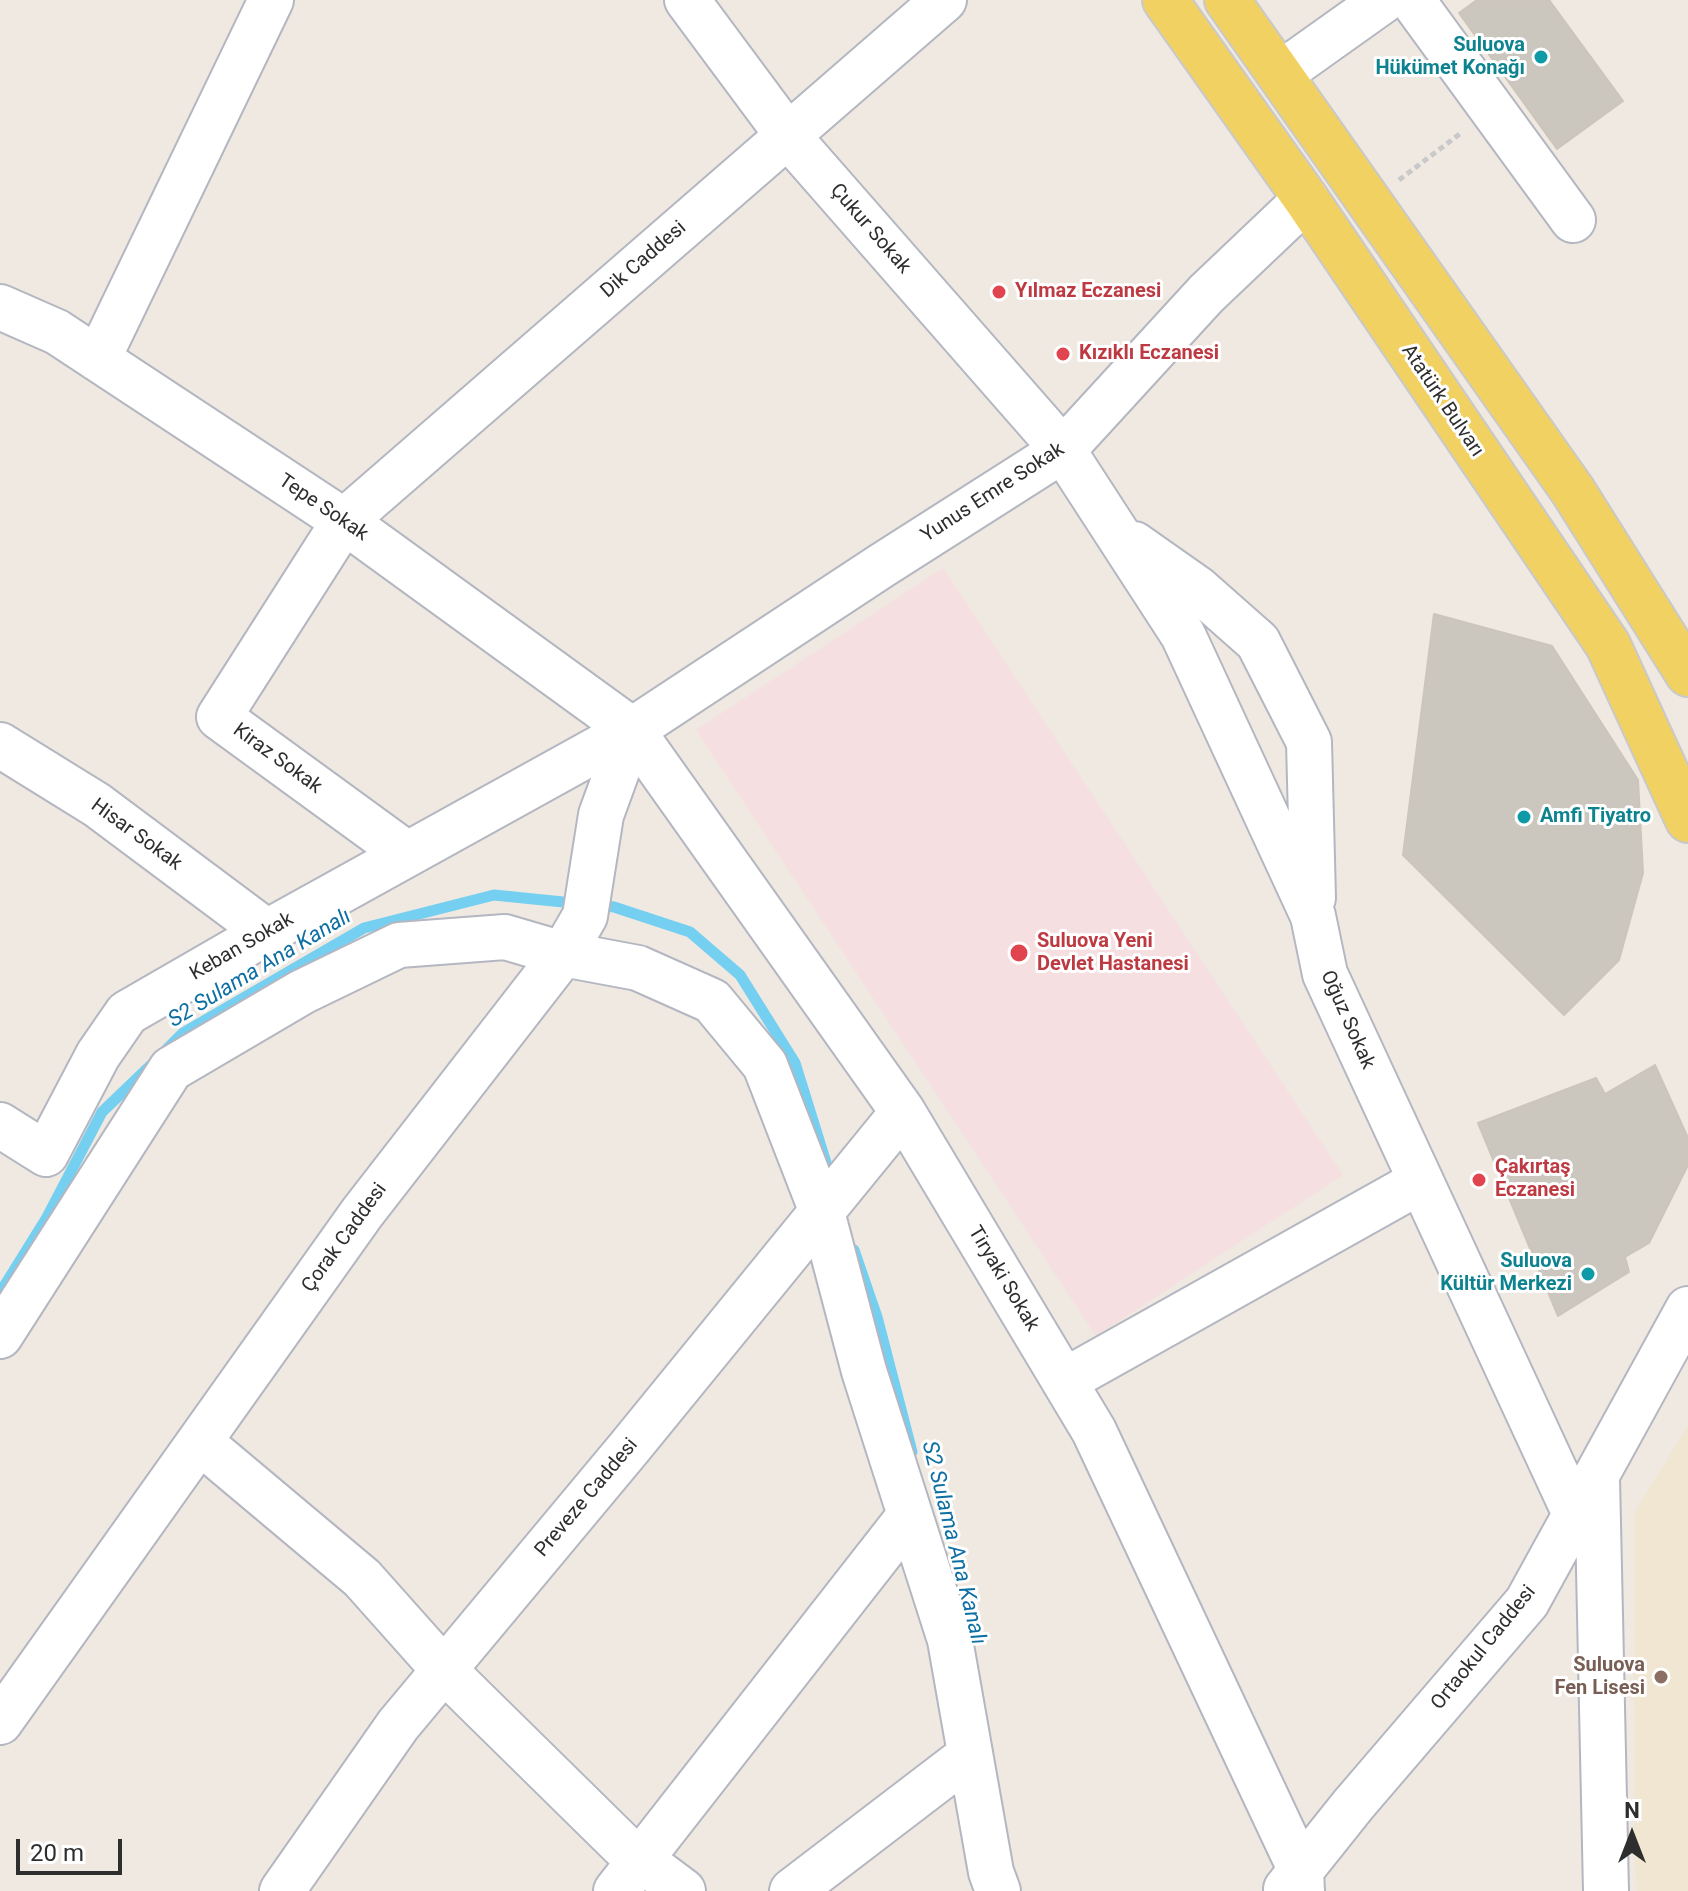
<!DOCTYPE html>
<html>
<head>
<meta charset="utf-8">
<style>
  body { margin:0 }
  #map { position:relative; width:1688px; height:1891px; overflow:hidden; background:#efe9e1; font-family:Roboto,sans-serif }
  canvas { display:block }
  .north { position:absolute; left:1592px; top:1795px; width:80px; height:80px; -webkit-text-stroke:6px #fff; paint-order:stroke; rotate:0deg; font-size:22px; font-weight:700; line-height:32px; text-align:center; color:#2e2e2e }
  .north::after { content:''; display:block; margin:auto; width:28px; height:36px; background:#2e2e2e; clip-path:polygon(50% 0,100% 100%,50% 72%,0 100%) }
  .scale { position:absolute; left:16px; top:1839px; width:106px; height:36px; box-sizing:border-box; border:4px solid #2e2e2e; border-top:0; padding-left:10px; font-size:24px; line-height:28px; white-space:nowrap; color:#2e2e2e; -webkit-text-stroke:6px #fff; paint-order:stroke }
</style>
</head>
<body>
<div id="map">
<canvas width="1688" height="1891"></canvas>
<div class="north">N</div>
<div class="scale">20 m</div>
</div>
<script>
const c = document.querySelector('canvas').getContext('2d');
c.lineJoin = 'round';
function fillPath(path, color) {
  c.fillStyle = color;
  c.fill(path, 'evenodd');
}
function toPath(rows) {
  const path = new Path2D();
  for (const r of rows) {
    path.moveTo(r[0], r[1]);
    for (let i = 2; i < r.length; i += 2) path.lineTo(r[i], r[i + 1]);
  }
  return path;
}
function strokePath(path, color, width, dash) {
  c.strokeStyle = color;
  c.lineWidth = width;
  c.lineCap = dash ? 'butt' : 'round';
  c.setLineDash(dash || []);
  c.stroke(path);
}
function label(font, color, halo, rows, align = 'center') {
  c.font = font + ' Roboto,sans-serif';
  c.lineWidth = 6;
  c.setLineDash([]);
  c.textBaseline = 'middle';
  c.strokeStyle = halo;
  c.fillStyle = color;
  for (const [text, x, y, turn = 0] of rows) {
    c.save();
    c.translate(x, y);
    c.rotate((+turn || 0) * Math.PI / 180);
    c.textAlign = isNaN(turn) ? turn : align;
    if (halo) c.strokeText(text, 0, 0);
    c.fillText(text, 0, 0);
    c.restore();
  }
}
fillPath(toPath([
  [1688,1426,1688,1891,1637,1891,1634,1844,1634,1513]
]), '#f0e6d1');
fillPath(toPath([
  [943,568,1343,1175,1096,1336,696,730]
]), '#f5dfe0');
strokePath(toPath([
  [597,905,614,907,690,932,740,975,795,1063,827,1166],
  [166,1050,183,1033,364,928,494,895,573,903],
  [854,1250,877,1317,912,1452],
  [0,1293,46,1219,102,1112,151,1065]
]), '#75cff0', 11);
const building = toPath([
  [1477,0,1549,0,1623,101,1557,149,1459,13,1477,0],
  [1434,614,1552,646,1638,780,1643,873,1619,960,1564,1015,1403,855,1434,614],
  [1655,1065,1688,1138,1688,1165,1649,1243,1625,1257,1629,1272,1558,1316,1478,1123,1596,1078,1605,1094,1655,1065]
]);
fillPath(building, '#cbc7bf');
strokePath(building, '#cbc5ba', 2);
const minor = toPath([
  [687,0,788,136,1063,450,1183,635,1313,916,1325,974,1575,1514],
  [1413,1,1573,220],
  [1280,74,1384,0],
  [0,307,57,332,344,521,632,730,903,1112,1094,1431,1301,1871,1302,1891],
  [98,359,271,0],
  [1134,544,1198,589,1258,642,1309,742,1313,898],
  [0,745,97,805,267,932],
  [407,854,219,717,344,521,944,0],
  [0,1125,46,1154,98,1055,127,1013,276,927,632,730,881,566,1063,450,1206,294,1306,199],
  [0,1336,171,1069,302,992,399,945,505,937,563,954,638,968,712,1001,765,1065,822,1212,864,1371,950,1640,991,1872,998,1891],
  [1064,1381,1421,1181],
  [200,1442,362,1578,444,1670,623,1846,683,1891],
  [1597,1477,1606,1891],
  [0,1722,362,1213,563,954,585,916,601,815,632,730],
  [1286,1889,1353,1805,1527,1602,1688,1309],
  [282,1891,398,1725,629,1448,903,1112],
  [616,1891,910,1515],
  [792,1891,970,1755]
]);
const major = toPath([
  [1165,0,1306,199,1608,645,1688,820],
  [1227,0,1573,491,1688,674]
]);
strokePath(minor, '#b4b7c1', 48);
strokePath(major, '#c9c9c9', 48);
strokePath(toPath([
  [1399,180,1461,133]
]), '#c9c9c9', 5, [6, 4]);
strokePath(minor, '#fff', 44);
strokePath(major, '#f2d163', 44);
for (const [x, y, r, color] of [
  [1541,57,8,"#0f9aa8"],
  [999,292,8,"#e0444e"],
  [1063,354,8,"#e0444e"],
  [1524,817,8,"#0f9aa8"],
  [1019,953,10,"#e0444e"],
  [1479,1180,8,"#e0444e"],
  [1588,1274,8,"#0f9aa8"],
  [1661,1677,8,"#8d6e63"]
]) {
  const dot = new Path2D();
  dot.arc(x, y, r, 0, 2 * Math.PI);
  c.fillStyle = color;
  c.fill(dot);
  strokePath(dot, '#fff', 3);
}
label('bold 20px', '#0d838f', '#fff', [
  ["Suluova",1525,46],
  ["Hükümet Konağı",1525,69],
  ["Amfi Tiyatro",1540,817,"left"],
  ["Suluova",1572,1262],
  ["Kültür Merkezi",1572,1285]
], 'right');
label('20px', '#2e2e2e', '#fff', [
  ["Çukur Sokak",870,229,49],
  ["Dik Caddesi",644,260,-41],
  ["Atatürk Bulvarı",1442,401,56],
  ["Yunus Emre Sokak",993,493,-33],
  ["Tepe Sokak",323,508,34],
  ["Kiraz Sokak",277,759,36],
  ["Hisar Sokak",136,835,36],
  ["Keban Sokak",242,947,-30],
  ["Oğuz Sokak",1347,1020,66],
  ["Çorak Caddesi",345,1238,-54],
  ["Tiryaki Sokak",1003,1279,59],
  ["Preveze Caddesi",587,1498,-50],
  ["Ortaokul Caddesi",1484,1648,-51]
]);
label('bold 20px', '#be3a42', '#fff', [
  ["Yılmaz Eczanesi",1015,292],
  ["Kızıklı Eczanesi",1079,354],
  ["Suluova Yeni",1037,942],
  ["Devlet Hastanesi",1037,965],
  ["Çakırtaş",1495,1168],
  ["Eczanesi",1495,1191]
], 'left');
label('bold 20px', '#785e54', '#fff', [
  ["Suluova",1645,1666],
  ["Fen Lisesi",1645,1689]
], 'right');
label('italic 22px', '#0d6fa3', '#fff', [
  ["S2 Sulama Ana Kanalı",260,969,-31],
  ["S2 Sulama Ana Kanalı",953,1543,76]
]);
</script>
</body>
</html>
